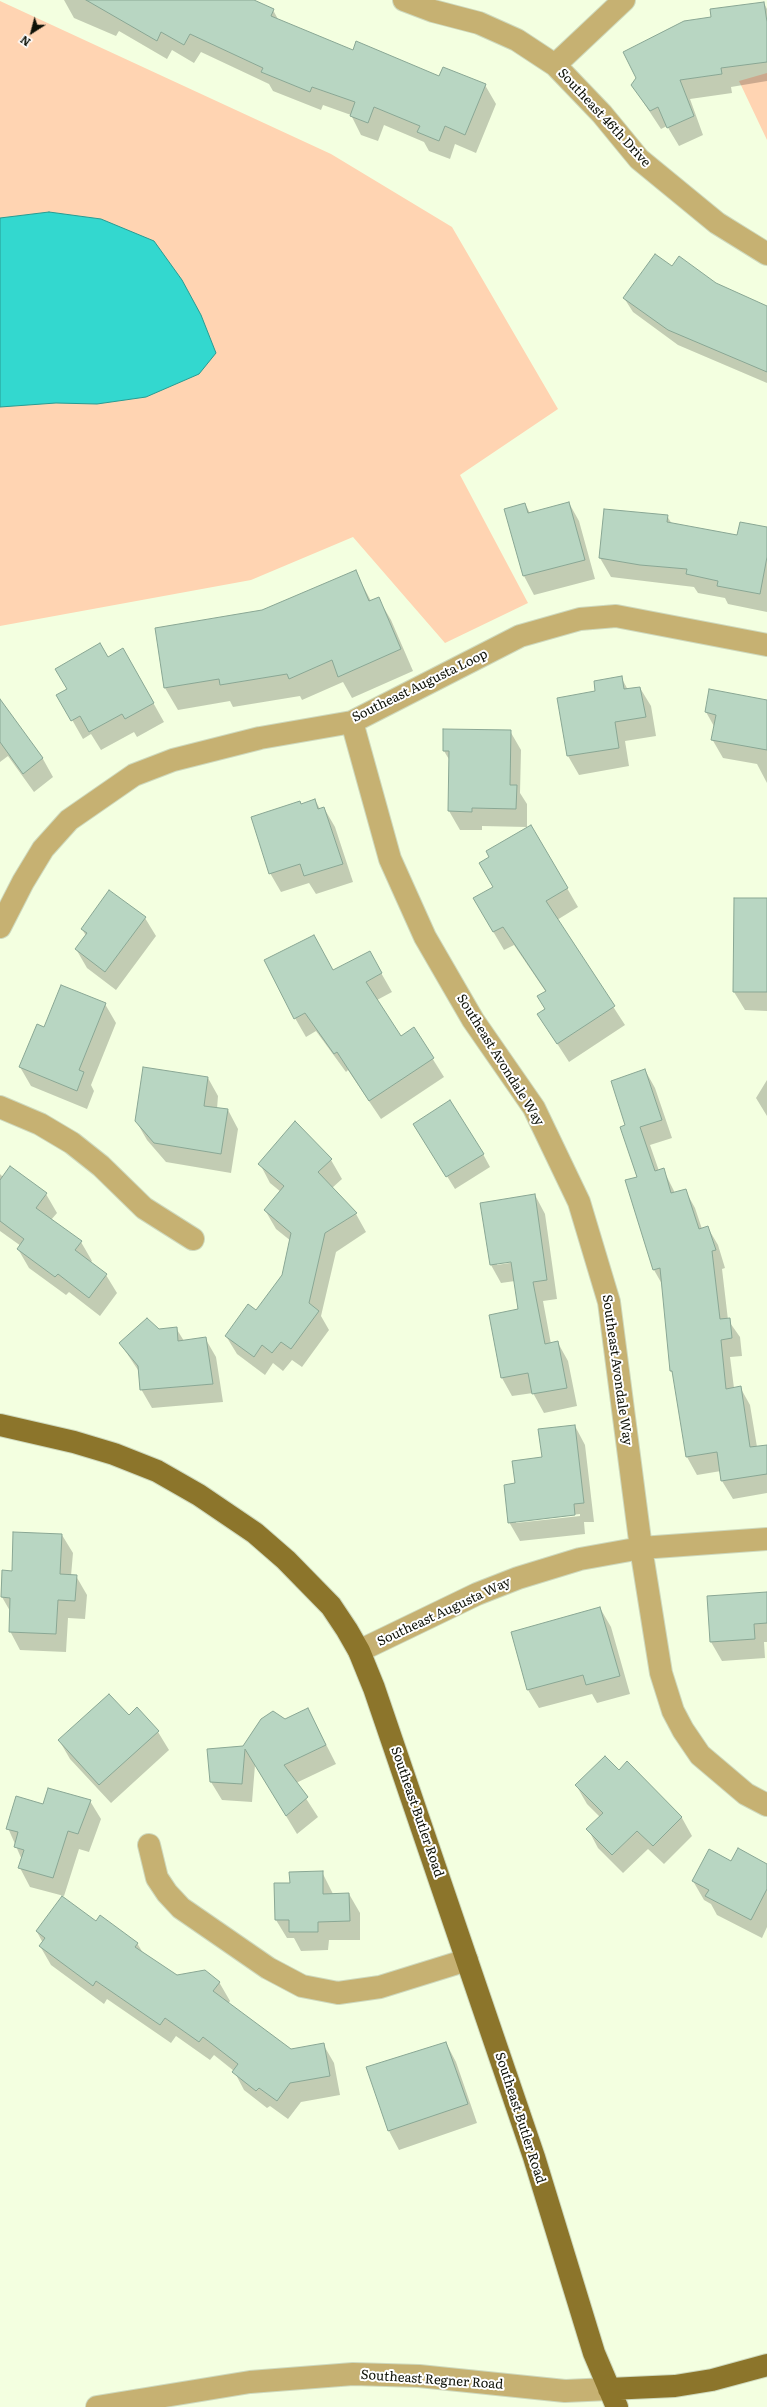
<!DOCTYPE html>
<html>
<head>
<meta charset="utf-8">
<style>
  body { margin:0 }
  #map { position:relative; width:767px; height:2407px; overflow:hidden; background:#f3ffe0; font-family:Literata,serif }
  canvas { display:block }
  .north { position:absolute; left:12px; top:12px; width:40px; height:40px; -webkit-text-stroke:3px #fff; paint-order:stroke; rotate:216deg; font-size:11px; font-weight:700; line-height:16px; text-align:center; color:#0e1107 }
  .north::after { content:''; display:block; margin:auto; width:14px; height:18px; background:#0e1107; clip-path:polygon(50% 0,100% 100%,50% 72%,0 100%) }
</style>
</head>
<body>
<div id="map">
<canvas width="767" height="2407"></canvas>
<div class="north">N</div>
</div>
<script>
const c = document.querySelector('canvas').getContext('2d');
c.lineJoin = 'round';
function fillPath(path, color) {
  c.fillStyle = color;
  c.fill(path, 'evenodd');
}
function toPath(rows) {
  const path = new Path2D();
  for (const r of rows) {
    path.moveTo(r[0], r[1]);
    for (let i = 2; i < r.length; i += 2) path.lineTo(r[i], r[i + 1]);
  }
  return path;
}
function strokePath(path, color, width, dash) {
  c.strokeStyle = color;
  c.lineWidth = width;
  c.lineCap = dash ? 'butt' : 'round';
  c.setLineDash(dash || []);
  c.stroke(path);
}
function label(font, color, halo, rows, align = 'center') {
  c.font = font + ' Literata,serif';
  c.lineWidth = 4;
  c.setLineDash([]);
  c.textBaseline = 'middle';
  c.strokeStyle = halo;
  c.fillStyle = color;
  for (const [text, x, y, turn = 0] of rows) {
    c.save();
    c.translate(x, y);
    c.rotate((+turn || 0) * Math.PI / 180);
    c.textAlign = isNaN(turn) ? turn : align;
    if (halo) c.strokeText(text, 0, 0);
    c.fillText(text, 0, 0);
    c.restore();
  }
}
fillPath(toPath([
  [0,1,331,154,452,227,558,409,460,475,528,603,445,643,353,537,251,580,0,626],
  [767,73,767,140,739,81]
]), '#ffd4b2');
const water = toPath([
  [49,212,101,219,154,241,182,280,201,315,216,353,199,374,146,397,97,404,56,403,0,407,0,218,49,212]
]);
fillPath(water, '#33d8cf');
strokePath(water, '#289c93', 1);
fillPath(toPath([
  [64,0,251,0,273,10,279,21,353,51,440,77,485,85,496,104,476,153,455,144,450,159,429,151,424,142,384,125,378,141,361,135,351,115,323,105,321,110,273,91,269,84,201,52,194,63,172,50,167,59,119,31,116,36,74,18],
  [764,3,767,9,767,81,731,87,732,93,690,99,703,135,679,146,667,126,661,129,632,85,712,18],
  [672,268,767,307,767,383,678,345,633,312,624,298],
  [569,503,579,521,595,579,534,595,524,576,505,509,525,504,530,513],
  [667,516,672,524,738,537,767,528,767,612,728,604,725,598,698,593,694,587,611,577,600,558],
  [355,571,371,601,378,598,391,620,413,671,352,698,343,682,302,700,300,696,233,707,230,701,178,710,165,688,262,611],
  [123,649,164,722,137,737,134,732,101,750,91,734,83,739,58,695],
  [621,677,628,690,640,688,651,706,656,736,625,741,629,766,579,775,568,756,558,699,596,692],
  [0,700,43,759,53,777,34,792,8,756,0,762],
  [767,701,767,783,757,764,723,758,712,739,715,728,706,712],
  [510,731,521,750,520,793,527,804,527,827,482,826,482,830,460,830,449,811,450,761,444,751],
  [315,800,320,809,324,808,335,827,353,882,316,894,309,883,281,892,270,873,301,805],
  [531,826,578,907,557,920,625,1025,569,1062,538,1014,545,1009,546,992,514,945,504,950,474,899,494,887,490,857],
  [767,899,767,1011,745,1010,734,992],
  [145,918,156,936,116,990,87,968,76,949,86,936,82,929],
  [380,971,392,992,377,1000,401,1037,414,1029,444,1077,381,1119,348,1070,346,1072,316,1031,306,1037,295,1018],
  [105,1004,116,1023,91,1085,94,1091,87,1109,31,1086,20,1067,37,1025,44,1028],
  [645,1070,655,1088,672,1138,650,1145,659,1171,663,1169,675,1193,685,1190,695,1208,702,1229,708,1228,718,1245,725,1268,722,1269,728,1320,740,1337,742,1356,730,1357,734,1388,740,1387,750,1405,757,1447,767,1446,767,1493,733,1499,722,1481,721,1471,697,1475,687,1457,674,1376,671,1371,662,1284,654,1270,626,1181,638,1177,627,1125],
  [208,1078,218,1096,217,1109,228,1110,238,1129,231,1173,166,1162,147,1140,136,1121],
  [767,1080,767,1116,756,1098],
  [422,1136,483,1154,490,1167,455,1189],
  [331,1160,342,1179,332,1188,356,1214,366,1232,336,1252,321,1316,329,1330,302,1367,292,1360,283,1371,273,1363,265,1375,237,1354,226,1336,257,1311,283,1275,291,1241,276,1229,265,1210,281,1192,270,1183,260,1164],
  [10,1167,46,1194,57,1213,51,1220,81,1242,92,1261,90,1263,106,1275,117,1293,100,1316,69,1292,66,1295,29,1268,18,1249,21,1246,0,1231,0,1174,3,1177],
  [535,1195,545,1214,557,1299,543,1301,551,1344,558,1343,568,1361,577,1406,544,1413,533,1393,512,1396,502,1378,490,1315,520,1310,515,1281,501,1283,491,1265],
  [516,1260,516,1262,497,1265,497,1263],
  [176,1328,184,1341,205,1338,216,1357,223,1402,152,1408,141,1389,140,1373,120,1343,158,1330],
  [575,1426,585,1445,594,1522,584,1522,585,1534,520,1541,509,1522,516,1484],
  [580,1514,580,1516,516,1523,516,1521],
  [62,1535,73,1553,71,1576,76,1576,87,1595,85,1619,68,1618,66,1652,20,1650,10,1631,10,1611,2,1597,13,1572],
  [767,1593,767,1642,764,1642,765,1658,722,1661,711,1642,708,1597],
  [600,1608,611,1627,630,1694,597,1703,592,1694,539,1708,528,1690],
  [308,1709,336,1764,296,1783,318,1817,297,1834,255,1765,252,1802,222,1800,211,1782,244,1747,285,1720],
  [129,1717,158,1732,169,1750,111,1803,70,1759,59,1740],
  [627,1763,682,1818,692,1836,664,1864,648,1849,623,1873,598,1848,588,1829,600,1817,587,1804,576,1785,619,1772],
  [90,1801,101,1819,89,1852,79,1849,64,1896,30,1887,20,1868,22,1860,8,1828,44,1805],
  [731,1863,767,1865,767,1927,762,1938,717,1915,711,1904,704,1900,693,1881],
  [322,1872,333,1894,349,1894,360,1913,360,1940,329,1940,328,1950,301,1951,294,1938,287,1938,276,1920,291,1884],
  [96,1922,137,1943,143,1953,177,1976,219,1982,230,2001,228,2004,291,2050,323,2044,334,2063,340,2095,301,2102,288,2119,270,2106,267,2108,244,2090,234,2071,214,2055,210,2060,176,2036,171,2043,107,1999,104,2004,51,1965,40,1946,43,1943,37,1932],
  [446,2043,456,2062,477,2123,399,2150,389,2131,367,2068]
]), '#0003');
const building = toPath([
  [86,0,254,0,274,9,271,16,353,50,356,41,439,76,443,67,486,84,465,135,445,126,439,141,417,132,420,126,374,107,368,123,350,116,355,102,312,87,310,92,261,72,263,68,190,34,184,45,161,32,157,41,86,0],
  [764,2,767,22,767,62,721,68,722,74,680,80,694,116,667,128,658,107,650,111,631,85,636,78,623,52,684,21,711,17,710,9,764,2],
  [655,254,672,266,679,256,716,283,767,306,767,372,668,330,623,298,655,254],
  [569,502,585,560,523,576,504,509,525,503,528,513,569,502],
  [604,509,668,515,667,522,737,535,740,522,767,527,767,557,760,594,717,586,718,581,686,574,687,569,640,565,599,558,604,509],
  [356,570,369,601,379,597,401,649,338,677,332,660,289,679,287,674,220,685,219,679,164,688,155,628,262,610,356,570],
  [100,643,108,657,123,648,154,703,125,719,122,714,89,732,80,716,71,721,56,695,67,689,55,669,100,643],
  [622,676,624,689,640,687,646,717,615,722,619,748,567,756,557,698,595,691,594,681,622,676],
  [709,689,767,700,767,750,711,740,716,715,705,712,709,689],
  [0,699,43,758,23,774,0,742,0,699],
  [443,729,511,730,510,785,517,785,516,809,472,808,472,812,448,811,449,751,443,751,443,729],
  [315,799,318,809,324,807,343,864,304,876,300,864,269,874,251,817,300,801,301,804,315,799],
  [531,825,568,888,546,901,615,1006,557,1044,537,1014,545,1009,537,996,546,991,503,927,493,932,473,898,493,887,479,863,489,857,486,851,531,825],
  [109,890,146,917,105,972,75,949,87,933,81,929,109,890],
  [734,898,767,898,767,992,733,992,734,898],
  [314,935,333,970,370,951,382,973,366,982,401,1036,414,1027,434,1058,369,1101,337,1052,334,1054,305,1013,294,1019,264,960,314,935],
  [61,985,106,1003,79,1070,84,1072,77,1091,19,1067,37,1024,44,1027,61,985],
  [143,1067,208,1077,204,1106,228,1109,221,1154,154,1143,135,1121,143,1067],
  [645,1069,662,1120,640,1127,655,1171,664,1168,671,1193,686,1189,699,1229,708,1226,716,1250,712,1251,720,1319,730,1318,732,1338,721,1340,726,1389,741,1386,750,1447,767,1445,767,1474,721,1481,717,1452,686,1457,672,1371,670,1371,660,1268,653,1270,625,1180,637,1177,620,1127,625,1125,611,1081,645,1069],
  [450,1100,484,1154,446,1177,413,1124,450,1100],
  [295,1121,332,1159,318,1172,357,1213,325,1233,309,1303,319,1311,291,1349,281,1342,272,1353,262,1345,254,1357,225,1336,248,1304,256,1310,282,1275,291,1233,264,1210,284,1186,258,1164,295,1121],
  [10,1166,47,1193,36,1208,82,1241,75,1250,107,1274,89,1298,58,1274,55,1277,17,1249,24,1239,0,1221,0,1180,10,1166],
  [535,1194,547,1280,533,1282,545,1344,558,1341,567,1388,532,1394,528,1373,501,1378,489,1315,518,1309,511,1262,490,1265,480,1203,535,1194],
  [147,1318,159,1329,177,1327,178,1341,206,1337,213,1384,140,1390,138,1366,119,1343,147,1318],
  [575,1425,584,1503,574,1504,575,1515,508,1523,504,1485,515,1483,512,1461,542,1457,538,1429,575,1425],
  [13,1532,62,1534,60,1574,77,1575,75,1601,58,1600,56,1634,9,1632,10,1598,1,1597,2,1570,12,1571,13,1532],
  [767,1592,767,1623,754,1624,755,1639,710,1642,707,1596,767,1592],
  [600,1607,620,1676,586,1685,583,1675,527,1690,511,1632,600,1607],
  [109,1694,129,1715,137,1707,159,1731,99,1785,58,1740,109,1694],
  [308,1708,326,1745,284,1765,308,1797,286,1816,245,1749,242,1784,210,1782,207,1749,243,1746,261,1719,273,1711,285,1719,308,1708],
  [605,1756,619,1770,627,1761,682,1817,653,1846,637,1831,612,1855,586,1829,603,1813,575,1785,605,1756],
  [48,1788,91,1800,78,1834,68,1831,53,1878,18,1868,24,1850,14,1847,18,1832,6,1829,16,1796,43,1804,48,1788],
  [738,1848,767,1864,767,1889,751,1920,705,1896,709,1890,692,1881,709,1849,731,1861,738,1848],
  [323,1871,323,1894,349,1893,350,1921,318,1922,318,1932,289,1932,289,1920,275,1920,274,1883,290,1883,289,1872,323,1871],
  [62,1896,96,1921,100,1915,138,1943,135,1947,177,1975,205,1970,220,1982,213,1991,291,2049,324,2043,330,2076,290,2083,277,2101,259,2088,256,2091,232,2072,238,2064,203,2037,199,2042,165,2018,160,2025,96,1981,93,1986,39,1946,45,1938,36,1931,62,1896],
  [446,2042,468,2104,388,2131,366,2067,446,2042]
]);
fillPath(building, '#b8d6c2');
strokePath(building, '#89a794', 1);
const minor = toPath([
  [404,0,433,11,479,23,517,40,555,65,602,114,639,159,717,223,767,254],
  [555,65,624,0],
  [352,722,390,859,425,937,473,1020,534,1108,579,1202,609,1302,641,1548,661,1673,673,1711,683,1730,700,1755,746,1794,767,1805],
  [0,927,23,882,43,849,69,820,134,775,173,760,260,738,352,722,520,636,580,619,616,616,767,645],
  [0,1107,40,1124,72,1143,101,1166,144,1208,193,1239],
  [359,1651,477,1594,518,1578,580,1559,641,1548,767,1539],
  [149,1845,157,1878,167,1893,181,1908,268,1968,302,1986,338,1993,380,1987,467,1960],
  [97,2407,250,2382,353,2374,419,2376,565,2391,609,2389]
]);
const major = toPath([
  [0,1425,74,1442,114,1454,157,1471,199,1495,255,1533,286,1560,331,1606,347,1630,359,1651,374,1688,534,2157,594,2353,617,2407],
  [609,2389,675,2386,712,2380,767,2365]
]);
strokePath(minor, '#ced9bd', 24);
strokePath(major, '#ced9bd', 24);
strokePath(minor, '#c6b172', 22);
strokePath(major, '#8c752b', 22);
label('13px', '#0e1107', '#fff', [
  ["Southeast 46th Drive",604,118,47],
  ["Southeast Augusta Loop",420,686,-26],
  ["Southeast Avondale Way",500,1060,58],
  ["Southeast Avondale Way",617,1370,82],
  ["Southeast Augusta Way",444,1612,-25],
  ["Southeast Butler Road",417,1812,71],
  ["Southeast Butler Road",520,2118,72],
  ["Southeast Regner Road",432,2380,4]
]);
</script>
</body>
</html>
